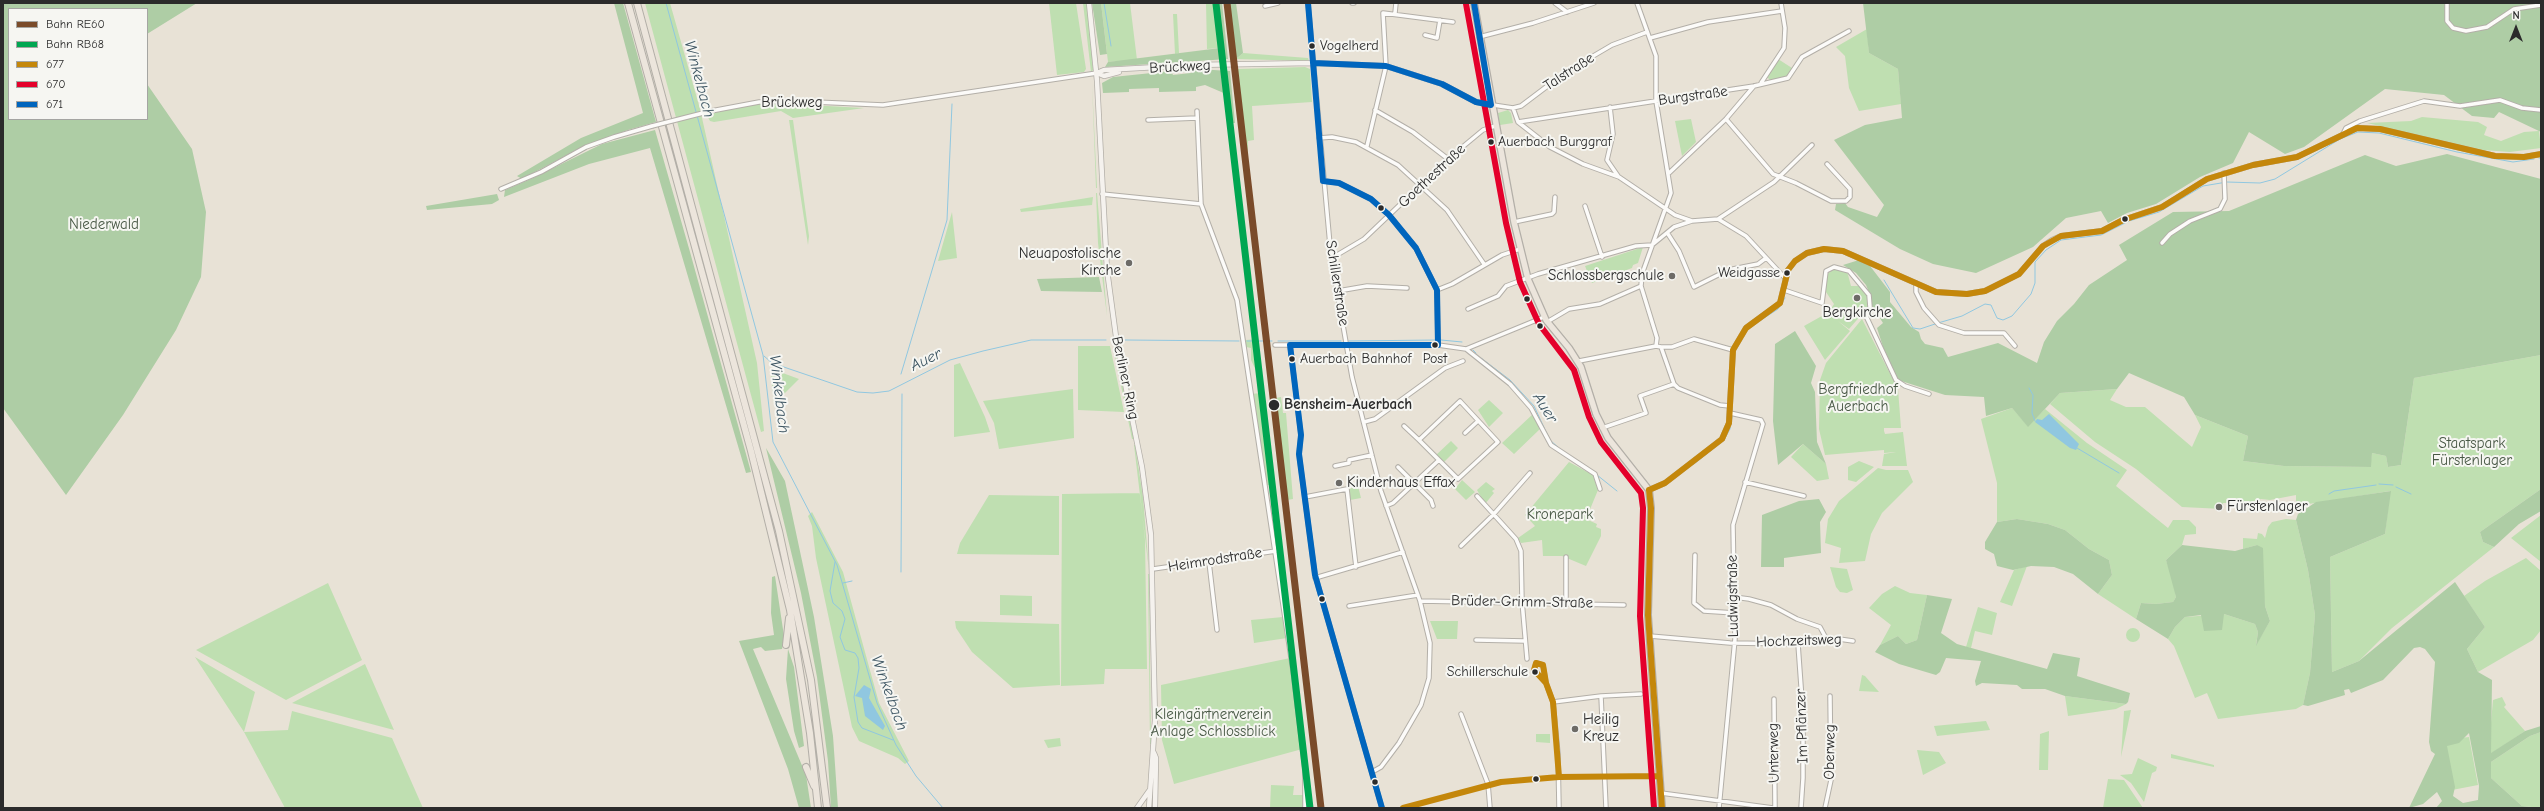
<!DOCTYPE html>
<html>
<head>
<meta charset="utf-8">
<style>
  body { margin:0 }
  #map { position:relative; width:2544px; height:811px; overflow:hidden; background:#e8e2d6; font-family:"Comic Neue",sans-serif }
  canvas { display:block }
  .frame { position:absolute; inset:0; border:4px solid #2b2b2b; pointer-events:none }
  .legend { position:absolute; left:8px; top:8px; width:140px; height:112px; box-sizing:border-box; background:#f6f6f2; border:1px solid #a5a5a2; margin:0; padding:5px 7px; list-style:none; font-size:12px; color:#2b2b2b }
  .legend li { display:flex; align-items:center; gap:8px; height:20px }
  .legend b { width:20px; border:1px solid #a5a5a2 }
  .north { position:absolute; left:2496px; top:8px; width:40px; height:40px; -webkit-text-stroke:3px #f6f6f2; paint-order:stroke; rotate:0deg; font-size:11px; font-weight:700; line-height:16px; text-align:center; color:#2b2b2b }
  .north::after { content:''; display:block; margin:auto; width:14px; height:18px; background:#2b2b2b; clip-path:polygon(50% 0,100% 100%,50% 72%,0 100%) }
</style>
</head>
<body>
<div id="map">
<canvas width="2544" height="811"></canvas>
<div class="frame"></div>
<ul class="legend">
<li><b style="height:5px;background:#7a4b2a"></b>Bahn RE60</li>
<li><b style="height:5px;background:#00a651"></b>Bahn RB68</li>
<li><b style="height:5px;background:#c4870b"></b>677</li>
<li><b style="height:5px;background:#e4002b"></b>670</li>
<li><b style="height:5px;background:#0065bd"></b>671</li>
</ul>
<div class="north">N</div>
</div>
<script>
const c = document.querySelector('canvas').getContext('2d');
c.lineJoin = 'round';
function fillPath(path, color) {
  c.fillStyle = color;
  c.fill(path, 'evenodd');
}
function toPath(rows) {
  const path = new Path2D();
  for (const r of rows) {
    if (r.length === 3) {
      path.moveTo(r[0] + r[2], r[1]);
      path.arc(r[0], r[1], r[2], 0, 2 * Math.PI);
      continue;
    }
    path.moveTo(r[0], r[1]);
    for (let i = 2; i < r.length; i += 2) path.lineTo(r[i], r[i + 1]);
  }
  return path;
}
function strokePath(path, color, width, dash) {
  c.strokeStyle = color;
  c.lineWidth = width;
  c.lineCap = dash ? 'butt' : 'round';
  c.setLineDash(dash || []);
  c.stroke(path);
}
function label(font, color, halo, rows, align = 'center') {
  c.font = font + ' "Comic Neue",sans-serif';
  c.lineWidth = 4;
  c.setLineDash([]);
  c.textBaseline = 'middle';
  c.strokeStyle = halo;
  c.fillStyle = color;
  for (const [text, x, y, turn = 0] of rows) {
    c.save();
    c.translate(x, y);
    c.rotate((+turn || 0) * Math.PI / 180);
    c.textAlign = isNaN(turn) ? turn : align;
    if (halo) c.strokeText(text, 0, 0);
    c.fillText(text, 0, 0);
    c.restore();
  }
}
fillPath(toPath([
  [645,3,670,3,700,109,757,363,764,431,761,432],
  [1049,3,1076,3,1086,69,1084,72,1057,75],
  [1083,3,1087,3,1089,15,1093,70,1091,72],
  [1101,3,1130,3,1137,60,1108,62],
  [1206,3,1216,3,1220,48,1207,49],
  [1173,14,1177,14,1179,53,1175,54],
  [1867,29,1869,53,1898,69,1901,104,1859,111,1849,88,1845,56,1836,47],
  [1243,53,1308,58,1309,61,1236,59],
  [1778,59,1792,68,1787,77,1770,80,1767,77],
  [1305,67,1310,69,1312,102,1252,106,1254,140,1248,141,1248,162,1237,69],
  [1092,83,1097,188,1096,188],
  [753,104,791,104,864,108,793,118,781,111,714,122,710,121,706,114],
  [1508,110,1511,113,1513,123,1500,125,1498,113],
  [2422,117,2478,122,2487,127,2484,135,2501,141,2524,132,2539,131,2541,148,2510,152,2483,150,2367,123,2411,121],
  [1691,119,1696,142,1682,156,1675,121],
  [789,120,793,120,809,236,808,245],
  [1096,193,1097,193,1107,316,1098,243],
  [1093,197,1092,205,1021,212,1020,209],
  [952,212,957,258,938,261],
  [1643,247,1638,263,1633,265,1632,268,1592,283,1585,266],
  [1835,268,1847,271,1851,286,1859,286,1868,295,1869,306,1849,329,1838,321,1850,331,1825,360,1804,326,1829,312,1834,304,1826,292,1826,275],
  [1862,319,1898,389,1901,428,1884,428,1884,431,1885,434,1903,432,1907,466,1882,466,1884,454,1896,452,1884,453,1884,450,1825,455,1819,429,1820,380,1826,363],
  [1258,339,1259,361,1260,379,1251,360,1251,348,1246,347,1246,340],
  [1078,346,1110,346,1124,412,1078,410],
  [1113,347,1114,347,1134,439,1132,439],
  [2541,355,2541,489,2480,532,2483,542,2494,547,2392,628,2359,661,2332,672,2330,557,2385,534,2390,491,2296,506,2296,495,2270,500,2261,499,2251,503,2223,503,2223,509,2182,507,2136,469,2095,442,2050,404,2060,393,2117,389,2110,400,2126,407,2145,407,2192,447,2201,427,2195,415,2248,436,2243,461,2284,466,2370,467,2372,453,2386,456,2388,467,2401,465,2414,378],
  [960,363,985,417,990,432,954,437,954,365],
  [780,372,799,379,774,404,771,374],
  [1073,389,1074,438,999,449,994,423,983,401],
  [1261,393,1266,441,1271,485,1266,485,1251,394],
  [1281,397,1283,413,1286,413,1293,499,1287,500,1276,398],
  [1489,400,1503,413,1489,427,1478,410],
  [2012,408,2028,426,2045,409,2087,443,2127,470,2116,486,2168,528,2173,520,2189,520,2196,527,2196,534,2185,535,2182,545,2166,560,2174,582,2176,597,2173,602,2156,604,2141,603,2136,619,2098,594,2112,575,2109,560,2089,549,2065,530,2048,524,2017,519,1997,522,1997,483,1981,419],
  [1533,414,1540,429,1514,454,1502,443],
  [1451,441,1458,448,1443,463,1436,455],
  [1803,444,1826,464,1829,479,1817,481,1791,457],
  [1134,445,1135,445,1143,497,1149,571],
  [1859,461,1874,467,1856,482,1848,480,1848,467],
  [1569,462,1593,475,1598,490,1586,519,1597,524,1596,527,1601,529,1601,536,1586,566,1562,556,1543,556,1542,540,1521,543,1518,538,1535,526,1525,515],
  [1878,468,1886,470,1908,470,1913,482,1882,513,1871,534,1865,561,1839,563,1841,548,1825,543,1828,519,1839,501],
  [1462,480,1475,492,1466,500,1455,489],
  [1486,482,1495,489,1492,491,1494,493,1485,504,1477,490],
  [1358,486,1361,498,1350,500,1349,489],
  [1140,493,1145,540,1147,669,1105,669,1104,684,1061,686,1062,494],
  [989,495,1059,496,1059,555,957,554,960,543],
  [812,512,843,572,879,703,909,761,905,764,898,758,859,741,852,727,816,558,812,526,808,516],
  [2541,515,2541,562,2511,538],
  [2286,519,2296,520,2308,570,2315,615,2310,673,2303,705,2296,709,2218,719,2207,693,2195,698,2174,646,2168,639,2175,627,2185,617,2224,614,2255,624,2258,632,2256,645,2270,621,2265,606,2257,545,2243,549,2243,538,2257,539,2258,533,2262,534,2265,538,2268,527,2272,522],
  [2526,558,2541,571,2541,630,2533,640,2478,672,2467,649,2485,627,2464,596,2485,581],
  [2027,566,2012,606,2000,602,2014,570],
  [1830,567,1847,569,1853,590,1847,593,1840,592,1836,587],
  [1148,574,1149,574,1151,744,1150,744],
  [328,583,362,660,286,700,196,650],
  [1895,586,1910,593,1927,595,1917,640,1906,644,1898,636,1880,645,1891,625,1869,608,1882,594],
  [1000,595,1032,596,1032,616,1000,615],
  [1978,607,1997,613,1992,635,1975,631,1971,648,1966,647],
  [1283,617,1287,638,1254,643,1251,620],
  [955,621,1059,624,1060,685,1013,688,972,652,956,628],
  [1430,621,1458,621,1457,639,1437,639],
  [2133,635,7],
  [195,657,255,692,244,732,288,730,292,711,392,738,423,808,285,808,244,732],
  [1295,657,1306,748,1174,784,1162,740,1161,685],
  [365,664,394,730,292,703],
  [1862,675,1865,676,1879,692,1859,691],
  [2065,696,2126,704,2116,709,2068,716],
  [2502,697,2506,705,2504,707,2525,731,2491,754,2490,734,2493,700],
  [2131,710,2121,757,2124,711],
  [1986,721,1990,730,1937,736,1934,726],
  [2049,731,2048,770,2039,770,2040,734],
  [2541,732,2541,808,2522,806,2491,778,2491,762,2530,736],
  [1536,734,1550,734,1550,743,1536,742],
  [2469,737,2478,785,2452,790,2445,740],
  [1060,738,1061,746,1048,748,1044,740],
  [1917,750,1939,752,1946,763,1923,775],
  [2171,754,2214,765,2214,767,2171,758],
  [2138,758,2157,767,2156,771,2152,773,2144,802,2131,783,2120,775,2132,774],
  [2108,779,2124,780,2143,808,2103,808],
  [1271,785,1294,786,1293,795,1304,795,1303,808,1270,808]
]), '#bfdfb1');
fillPath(toPath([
  [3,3,197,3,147,34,147,9,9,9,9,119,147,119,147,84,192,149,206,212,201,277,176,330,123,415,66,495,3,408],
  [614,3,623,3,656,122,628,130,580,148,522,179,517,176,581,138,643,113],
  [1092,3,1101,3,1107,54,1100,55],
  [1216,3,1222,3,1228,59,1105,67,1108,62,1220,48],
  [1229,3,1236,3,1243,53,1236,59],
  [1863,3,2541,3,2541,132,2499,112,2494,118,2472,116,2444,95,2385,89,2304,147,2285,154,2249,132,2233,163,2200,177,2156,204,2127,213,2108,223,2101,211,2066,218,2033,247,1976,273,1933,264,1900,249,1835,210,1836,204,1845,203,1848,207,1877,217,1884,205,1834,140,1865,125,1902,118,1898,69,1869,53],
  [1197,69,1230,71,1235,123,1231,123,1226,94,1205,85,1196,87,1196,91,1159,92,1159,88,1129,89,1129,92,1103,93,1102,83,1113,77,1171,71,1173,75,1191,73],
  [655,130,690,252,751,472,746,473,650,148,589,164,504,197,505,190,533,178,602,144],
  [2447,154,2541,179,2541,355,2414,378,2401,465,2388,467,2386,456,2372,453,2371,467,2284,466,2243,461,2248,436,2195,415,2184,397,2129,373,2117,389,2060,393,2028,427,2012,408,1986,416,1984,397,1945,395,1898,380,1886,356,1877,328,1883,323,1872,306,1871,297,1866,285,1856,273,1843,265,1859,260,1867,262,1890,292,1890,302,1911,327,1919,332,1921,339,1925,344,1943,348,1948,357,1998,343,2037,363,2044,342,2057,321,2074,304,2089,285,2127,260,2119,245,2173,212,2229,211,2365,155,2396,166],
  [497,194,499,200,492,204,427,210,426,206],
  [1099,277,1102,292,1041,291,1037,279],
  [1795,331,1816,366,1811,383,1815,392,1817,442,1826,464,1803,444,1778,465,1773,421,1775,344],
  [766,448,785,481,814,617,833,736,838,808,831,808,828,761,817,677,801,593],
  [2541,489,2541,511,2519,524,2494,547,2483,542,2480,532],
  [2391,491,2385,534,2330,557,2332,672,2359,661,2455,582,2485,627,2467,649,2478,672,2492,680,2491,753,2525,731,2541,726,2541,732,2530,736,2491,762,2491,778,2522,806,2539,808,2436,808,2442,801,2437,792,2423,804,2409,808,2435,754,2431,751,2429,742,2435,662,2425,649,2420,647,2414,648,2383,680,2351,693,2349,689,2344,690,2345,695,2308,706,2303,705,2310,673,2315,615,2308,570,2296,520,2298,514,2316,502],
  [2469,733,2479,786,2478,800,2463,803,2453,796,2455,787,2447,746,2459,743],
  [1819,499,1826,512,1820,522,1821,553,1784,558,1784,567,1761,567,1762,515,1799,501],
  [2017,519,2048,524,2065,530,2089,549,2109,560,2112,575,2098,594,2073,574,2054,567,2031,566,2013,570,1997,566,1994,554,1985,549,1985,542,1997,522],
  [2182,545,2235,551,2257,545,2263,548,2265,606,2270,621,2256,646,2258,632,2255,624,2224,614,2222,630,2204,631,2201,615,2185,617,2175,627,2168,639,2136,619,2141,603,2156,604,2173,602,2176,597,2166,560],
  [775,576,784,636,782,649,765,651,761,647,753,649,806,775,811,808,799,808,788,769,739,641,774,635,771,613,772,577],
  [1927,595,1952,599,1941,633,1957,644,2047,669,2053,653,2080,658,2077,676,2130,693,2128,702,2126,704,2065,696,2045,689,2022,689,2017,685,1982,683,1976,686,1975,681,1981,661,1946,658,1940,672,1936,675,1899,664,1875,652,1880,645,1898,636,1906,644,1917,640],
  [788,649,794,667,804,746,799,748,794,731,786,679]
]), '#aecda5');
fillPath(toPath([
  [2049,414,2079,444,2076,450,2070,448,2035,422,2037,419,2042,420],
  [864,685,871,689,869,698,885,726,883,730,865,716,862,698,855,696]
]), '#90c7e0');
strokePath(toPath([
  [666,3,763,355,773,442,837,565,877,703,896,745,916,776,943,808],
  [1104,3,1111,46],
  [2539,158,2541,158],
  [1884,280,1913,328,1920,329,1935,324],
  [1758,322,1778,309,1785,298],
  [1938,323,1962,316,1985,304,1991,305,1997,318,2003,320,2012,316,2031,294,2035,283,2035,262,2046,250,2061,240,2101,235,2129,221,2159,212,2203,186,2227,182,2260,183,2275,179,2340,139,2358,132,2379,133,2457,152,2513,162,2534,159],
  [1125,340,1239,341],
  [1441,340,1462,342],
  [1247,341,1272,341],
  [1278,341,1341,341],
  [1349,341,1436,340],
  [1473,350,1476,353],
  [764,356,772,363,822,380,857,392,873,393,889,391,950,360,983,351,1031,340,1106,340],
  [1481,358,1510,380,1534,406,1548,436],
  [901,374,947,220,952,104],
  [2029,388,2033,395,2032,413,2035,421],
  [1732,409,1732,404],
  [1551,441,1559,448],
  [2077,448,2119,473],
  [1694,464,1724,440,1730,429,1732,417],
  [1597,475,1617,491],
  [2379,484,2393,485],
  [2396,487,2411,494],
  [2329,494,2334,491,2376,485],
  [835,562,830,591,833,603,842,611,845,619,840,637,845,650,855,653,858,658,859,668,854,697,858,722,862,728,893,740],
  [901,572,902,394],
  [843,583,852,581]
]), '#90c7e0', 1);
const street = toPath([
  [1308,3,1331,256,1352,377,1381,491,1420,601,1430,643,1429,678,1421,705,1399,743,1381,767,1372,772],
  [1352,3,1354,3],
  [1555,3,1567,12],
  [1637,3,1656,56,1656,101,1671,193,1642,274,1641,286,1657,338,1656,346,1661,347,1674,384,1678,388,1720,405,1730,406],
  [2447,3,2447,21,2453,28,2466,31,2487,27,2514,9,2541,5],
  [1265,6,1278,3],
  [1395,13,1396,3],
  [1425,35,1437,38,1440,20],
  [1479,37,1533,23,1594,3],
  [1650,38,1708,22,1782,11],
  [1761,83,1784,48,1785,28,1781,3],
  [1493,105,1513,108,1521,106,1566,72,1612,45,1647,32],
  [1610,107,1613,134,1607,160,1618,176],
  [1513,108,1518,122,1550,147,1583,164,1619,177,1675,215,1692,221,1718,219,1746,236,1785,278],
  [1375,110,1413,132,1448,159],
  [711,111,759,102,792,101,883,105,1097,73],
  [1197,111,1201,204,1237,300,1293,671,1305,770,1305,808],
  [1726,119,1773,174,1796,183,1831,201,1846,201,1850,197,1850,189,1827,164],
  [1148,120,1197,118],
  [1518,122,1754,86,1788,78,1802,57,1849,31],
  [2343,134,2346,128,2360,121,2424,101,2460,106,2500,100,2522,108,2541,110],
  [1319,138,1332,137,1356,142,1398,165,1447,210,1484,264],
  [1367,146,1386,66,1383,13,1453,22],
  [1668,174,1726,119,1754,86],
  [1323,181,1339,183,1371,199,1389,215,1416,248,1437,290,1438,345],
  [501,189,541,172,586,147,614,137,652,126],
  [1102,194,1201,204],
  [1585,206,1602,257],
  [1718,219,1774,182,1812,145],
  [1514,222,1552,214,1554,212,1555,197],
  [1668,234,1679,251,1694,287,1728,270,1758,264,1766,258],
  [2162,243,2170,234,2190,221,2220,209,2225,199,2224,173],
  [1331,256,1337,255,1364,239,1448,159,1483,130,1495,126],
  [1916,283,1916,292,1924,308,1939,325,1964,333,2004,333,2015,346],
  [1437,290,1452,284,1502,255,1520,249],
  [1784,290,1822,303,1826,271,1834,267,1849,271,1869,295,1870,307,1866,316,1896,380,1905,386,1929,394],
  [1338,291,1367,286,1407,288],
  [1468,309,1498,296,1506,286,1538,274,1636,246,1652,245,1674,227,1692,221],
  [1547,322,1569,309,1600,304,1641,286],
  [1275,345,1438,345,1466,349,1544,317],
  [1290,345,1301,435,1299,454,1315,575,1382,808],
  [1661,347,1672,347,1694,339,1733,350],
  [1466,349,1510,384,1531,408,1551,445,1595,474,1600,489],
  [1579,361,1656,346],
  [1460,401,1498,442,1458,479,1419,440,1460,401],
  [1364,422,1375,419,1445,368,1463,361],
  [1404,426,1419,440],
  [1602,428,1646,413,1640,396,1674,384],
  [1465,433,1478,421],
  [1335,466,1349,463,1349,460,1372,455],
  [1398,467,1431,500,1433,506],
  [1745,482,1804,496],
  [1477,496,1516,539,1521,551,1522,601,1527,659],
  [1305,497,1347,489,1356,567],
  [1386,506,1393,503,1439,460],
  [1461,546,1493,515,1530,473],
  [1695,555,1694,603,1704,611,1735,613],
  [1566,557,1566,603],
  [1209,562,1217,630],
  [1153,569,1276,551],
  [1315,578,1403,552],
  [1734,597,1749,599,1771,605,1797,619,1820,627,1827,640],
  [1420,601,1624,605],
  [1349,606,1418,595],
  [1650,636,1730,643,1798,644,1839,639,1853,641],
  [1476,640,1525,641],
  [1798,644,1803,714,1803,778,1801,808],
  [1546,683,1534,670,1536,663,1543,665,1546,683,1553,702,1558,754,1559,808],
  [1601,696,1606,808],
  [1774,699,1775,808],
  [1553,702,1601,696,1641,694],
  [1461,714,1488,784,1490,808],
  [1661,793,1773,808],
  [1719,808,1735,639,1733,525,1763,424,1761,420,1730,413],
  [1825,808,1831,780,1830,696]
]);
const secondary = toPath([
  [1089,3,1097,81,1107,270,1117,344,1142,467,1151,535,1155,720,1149,808],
  [1097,73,1104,70,1193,65,1313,63,1386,66,1442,84,1476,102,1491,105],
  [1097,73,1104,76,1119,72],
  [1649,490,1665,483,1722,439,1729,423,1733,350,1746,328,1780,303,1788,270,1795,261,1807,253,1824,249,1843,251,1936,292,1967,294,1985,291,2019,274,2043,246,2052,240,2061,236,2102,231,2123,220,2162,207,2207,179,2253,165,2297,157,2357,128,2380,129,2495,156,2524,157,2541,154],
  [1154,753,1156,758,1155,808],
  [1137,808,1149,791]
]);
const primary = toPath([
  [1474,3,1514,222,1528,279,1546,320,1569,348,1581,367,1596,414,1608,438,1649,490,1651,508,1648,615,1662,808]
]);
const highway = toPath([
  [628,3,751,451,790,610,810,733,818,808],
  [637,3,779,531,811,680,827,808],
  [786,645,789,618],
  [806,767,814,786]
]);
strokePath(street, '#b3afa8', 5.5);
strokePath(secondary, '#b3afa8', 6);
strokePath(primary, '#b3afa8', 8);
strokePath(highway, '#b3afa8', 8);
strokePath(street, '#fcfbf9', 3.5);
strokePath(secondary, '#f5f2ee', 4.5);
strokePath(primary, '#ece5dc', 5.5);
strokePath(highway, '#ece5dc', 6);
const streetBridge = toPath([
  [652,126,711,111]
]);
strokePath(streetBridge, '#b3afa8', 5.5, []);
strokePath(streetBridge, '#fcfbf9', 3.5);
strokePath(toPath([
  [1649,490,1665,483,1722,439,1729,423,1733,350,1746,328,1780,303,1788,270,1795,261,1807,253,1824,249,1843,251,1936,292,1967,294,1985,291,2019,274,2043,246,2061,236,2102,231,2123,220,2162,207,2207,179,2253,165,2297,157,2357,128,2380,129,2495,156,2524,157,2541,154],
  [1649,490,1651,508,1648,615,1662,808],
  [1536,663,1543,665,1546,683,1534,670,1536,663],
  [1546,683,1553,702,1559,777],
  [1403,808,1501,782,1559,777,1659,776]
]), '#c4870b', 6);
strokePath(toPath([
  [1466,4,1506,223,1520,282,1539,324,1574,370,1589,417,1601,442,1641,493,1643,508,1640,616,1654,808]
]), '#e4002b', 6);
strokePath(toPath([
  [1308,3,1323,181],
  [1313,63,1386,66,1442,84,1476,102,1491,105,1474,3],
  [1323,181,1339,183,1371,199,1389,215,1416,248,1437,290,1438,345],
  [1290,345,1301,435,1299,454,1315,575,1382,808],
  [1290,345,1438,345]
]), '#0065bd', 6);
strokePath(toPath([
  [1227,3,1321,808]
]), '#7a4b2a', 7);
strokePath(toPath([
  [1216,4,1310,808]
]), '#00a651', 7);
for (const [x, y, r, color] of [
  [1312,46,3.5,"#2b2b2b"],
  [1491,142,3.5,"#2b2b2b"],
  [1381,208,3.5,"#2b2b2b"],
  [2125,219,3.5,"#2b2b2b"],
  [1129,263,4,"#6d6b67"],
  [1787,273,3.5,"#2b2b2b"],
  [1672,276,4,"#6d6b67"],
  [1857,298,4,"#6d6b67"],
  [1527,299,3.5,"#2b2b2b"],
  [1540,326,3.5,"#2b2b2b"],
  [1435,345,3.5,"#2b2b2b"],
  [1292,359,3.5,"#2b2b2b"],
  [1274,405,6,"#2b2b2b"],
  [1339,483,4,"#6d6b67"],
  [2219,507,4,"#6d6b67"],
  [1322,599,3.5,"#2b2b2b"],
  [1535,672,3.5,"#2b2b2b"],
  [1575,729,4,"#6d6b67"],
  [1536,779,3.5,"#2b2b2b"],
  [1375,782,3.5,"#2b2b2b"]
]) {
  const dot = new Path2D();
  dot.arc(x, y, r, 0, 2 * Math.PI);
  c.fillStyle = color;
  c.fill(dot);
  strokePath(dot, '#f6f6f2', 1.5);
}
label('14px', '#2b2b2b', '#f6f6f2', [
  ["Vogelherd",1320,46],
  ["Auerbach Burggraf",1498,142],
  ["Weidgasse",1780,273,"right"],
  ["Auerbach Bahnhof",1300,359],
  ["Post",1435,359,"center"],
  ["Schillerschule",1528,672,"right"]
], 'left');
label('15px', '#2b2b2b', '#f6f6f2', [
  ["Brückweg",1180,67,-3],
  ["Talstraße",1569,72,-33],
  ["Burgstraße",1693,96,-8],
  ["Brückweg",792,103],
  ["Goethestraße",1432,176,-43],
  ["Schillerstraße",1337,283,81],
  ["Berliner Ring",1125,378,78],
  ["Heimrodstraße",1215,560,-9],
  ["Ludwigstraße",1733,596,-91],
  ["Brüder-Grimm-Straße",1522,602,1],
  ["Hochzeitsweg",1799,641,-2],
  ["Im Pflänzer",1802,726,-92],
  ["Oberweg",1830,752,-89],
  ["Unterweg",1774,753,-91]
]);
label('15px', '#485845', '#f6f6f2', [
  ["Niederwald",104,225],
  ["Bergfriedhof",1858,390],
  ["Auerbach",1858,407],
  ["Staatspark",2472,444],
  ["Fürstenlager",2472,461],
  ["Kronepark",1560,515],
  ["Kleingärtnerverein",1213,715],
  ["Anlage Schlossblick",1213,732]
]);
label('15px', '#2b2b2b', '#f6f6f2', [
  ["Neuapostolische",1121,254,"right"],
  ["Kirche",1121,271,"right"],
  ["Schlossbergschule",1664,276,"right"],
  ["Bergkirche",1857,313,"center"],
  ["Kinderhaus Effax",1347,483],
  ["Fürstenlager",2227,507],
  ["Heilig",1583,720],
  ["Kreuz",1583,737]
], 'left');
label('bold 15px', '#2b2b2b', '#f6f6f2', [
  ["Bensheim-Auerbach",1284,405]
], 'left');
label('italic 16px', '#3e5663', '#f6f6f2', [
  ["Winkelbach",699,79,75],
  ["Auer",926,360,-26],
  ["Winkelbach",779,394,83],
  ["Auer",1545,408,58],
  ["Winkelbach",889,693,70]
]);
</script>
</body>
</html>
